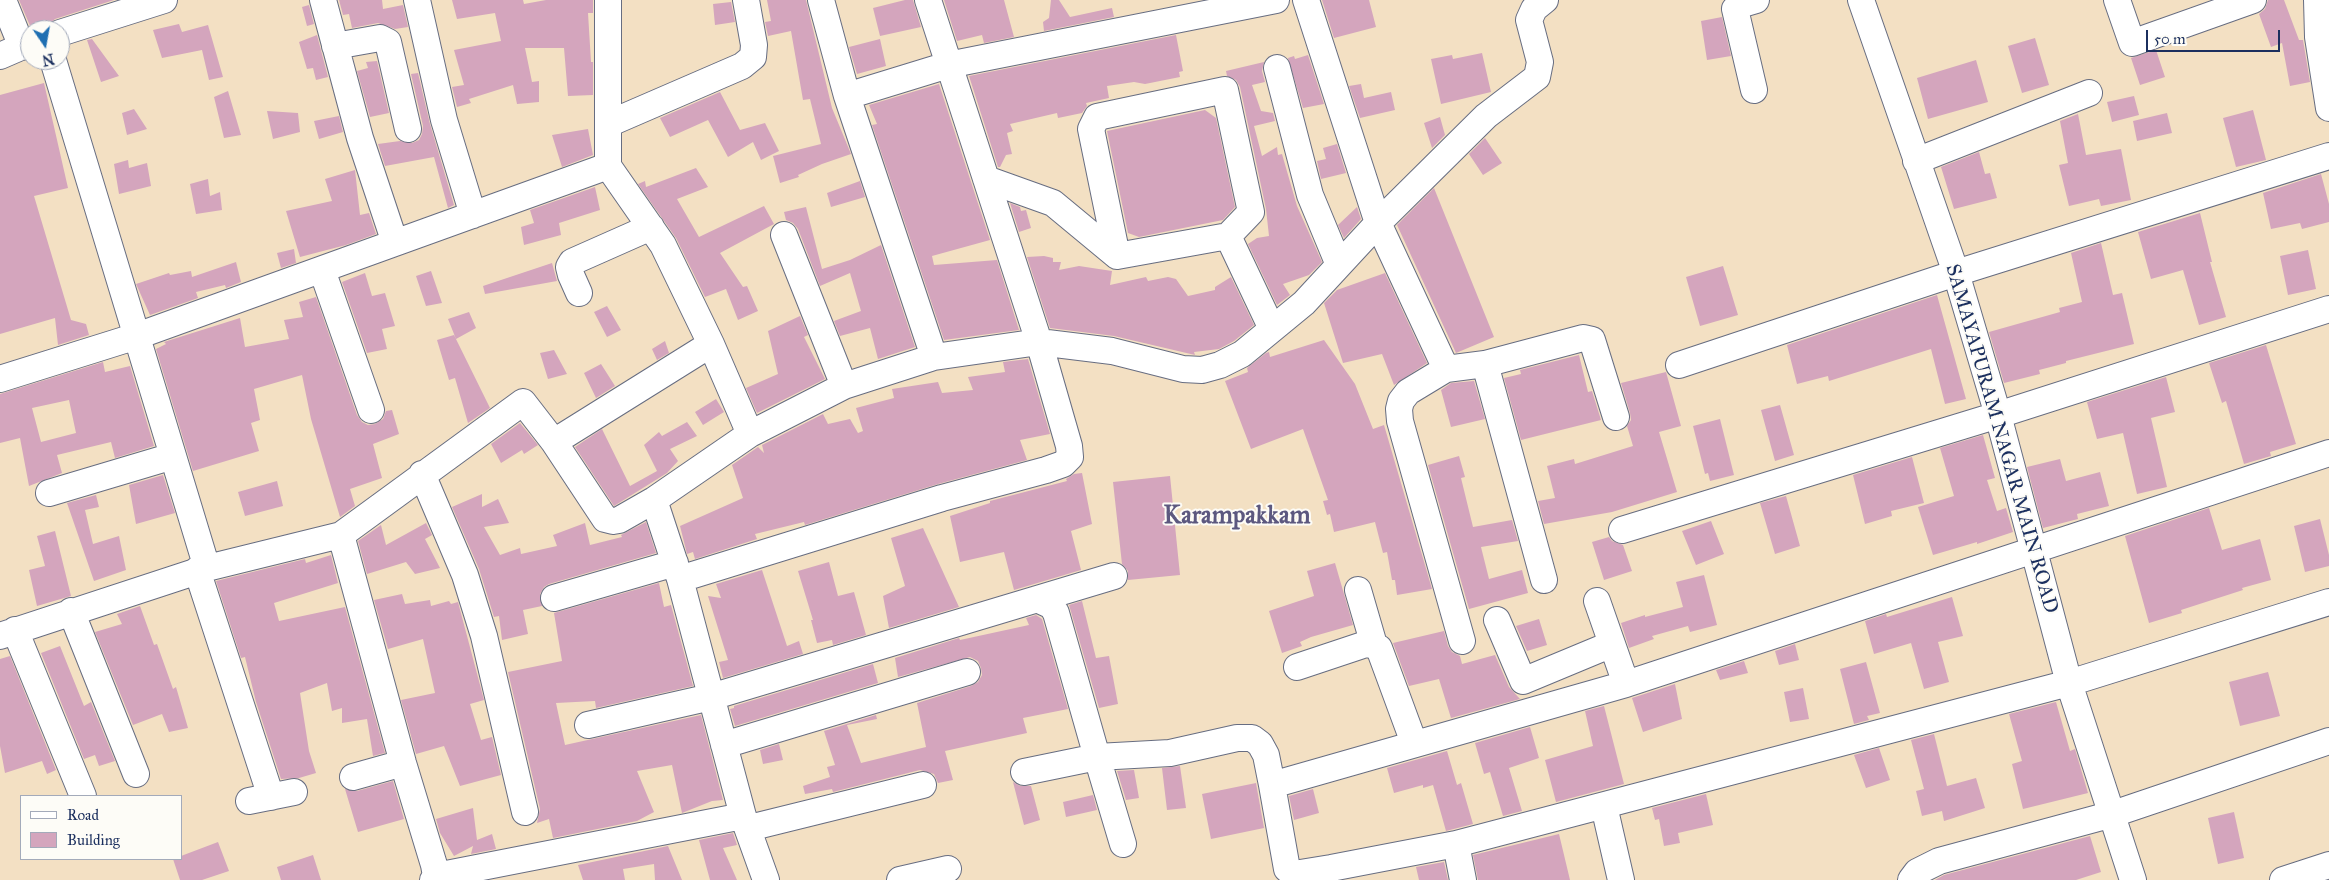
<!DOCTYPE html>
<html>
<head>
<meta charset="utf-8">
<style>
  body { margin:0 }
  #map { position:relative; width:2329px; height:880px; overflow:hidden; background:#f3e0c3; font-family:"IM FELL Great Primer",serif }
  canvas { display:block }
  .legend { position:absolute; left:20px; top:795px; width:162px; height:65px; box-sizing:border-box; background:#fdfcf7; border:1px solid #a3aaba; margin:0; padding:6px 9px; list-style:none; font-size:15px; color:#1b2f5e }
  .legend li { display:flex; align-items:center; gap:10px; height:25px }
  .legend b { width:25px; border:1px solid #a3aaba }
  .north { position:absolute; left:20px; top:20px; width:50px; height:50px; box-sizing:border-box; background:#fdfcf7; border:1px solid #a3aaba; border-radius:50%; rotate:168deg; font-size:14px; font-weight:700; line-height:20px; text-align:center; color:#1b2f5e }
  .north::after { content:''; display:block; margin:auto; width:18px; height:22px; background:#1f6fb2; clip-path:polygon(50% 0,100% 100%,50% 72%,0 100%) }
  .scale { position:absolute; left:2146px; top:30px; width:134px; height:22px; box-sizing:border-box; border:2px solid #1b2f5e; border-top:0; padding-left:6px; font-size:15px; line-height:18px; white-space:nowrap; color:#1b2f5e; -webkit-text-stroke:4px #fdfcf7; paint-order:stroke }
</style>
</head>
<body>
<div id="map">
<canvas width="2329" height="880"></canvas>
<ul class="legend">
<li><b style="height:6px;background:#fff"></b>Road</li>
<li><b style="height:14px;background:#d4a5bd"></b>Building</li>
</ul>
<div class="north">N</div>
<div class="scale">50 m</div>
</div>
<script>
const c = document.querySelector('canvas').getContext('2d');
c.lineJoin = 'round';
function fillPath(path, color) {
  c.fillStyle = color;
  c.fill(path, 'evenodd');
}
function toPath(rows) {
  const path = new Path2D();
  for (const r of rows) {
    path.moveTo(r[0], r[1]);
    for (let i = 2; i < r.length; i += 2) path.lineTo(r[i], r[i + 1]);
  }
  return path;
}
function strokePath(path, color, width, dash) {
  c.strokeStyle = color;
  c.lineWidth = width;
  c.lineCap = dash ? 'butt' : 'round';
  c.setLineDash(dash || []);
  c.stroke(path);
}
function label(font, color, halo, rows, align = 'center') {
  c.font = font + ' "IM FELL Great Primer",serif';
  c.lineWidth = 4;
  c.setLineDash([]);
  c.textBaseline = 'middle';
  c.strokeStyle = halo;
  c.fillStyle = color;
  for (const [text, x, y, turn = 0] of rows) {
    c.save();
    c.translate(x, y);
    c.rotate((+turn || 0) * Math.PI / 180);
    c.textAlign = isNaN(turn) ? turn : align;
    if (halo) c.strokeText(text, 0, 0);
    c.fillText(text, 0, 0);
    c.restore();
  }
}
fillPath(toPath([
  [19,0,114,0,55,19,48,25,35,30,31,28],
  [339,0,382,0,383,9,403,5,408,27,395,29,378,23,352,28,349,14,343,15],
  [452,0,523,0,524,4,546,0,593,0,593,13,588,13,591,62,593,62,593,95,568,96,564,48,525,48,532,82,539,81,539,102,517,104,513,85,469,99,471,103,457,107,452,87,464,85,454,50,501,41,495,13,457,19],
  [767,0,806,0,832,108,851,154,822,164,798,175,799,177,780,183,773,156,821,144,810,99,803,100,791,31,768,36,765,22,771,21],
  [905,0,913,0,921,27,880,36,873,8],
  [944,0,1004,0,1014,37,984,43,982,35,957,41],
  [1051,0,1059,0,1070,17,1112,8,1114,17,1044,31,1043,22,1049,18],
  [1322,0,1369,0,1376,27,1334,38],
  [2268,0,2284,0,2299,40,2303,40,2310,82,2290,86,2282,43,2271,47,2259,14,2265,9],
  [731,2,735,22,715,25,713,4],
  [309,5,314,24,307,26,302,7],
  [1722,17,1731,56,1707,60,1701,21],
  [179,24,182,32,208,25,223,77,209,80,202,50,162,58,153,30],
  [317,35,328,77,316,80,313,68,307,69,299,42],
  [1176,35,1183,71,1179,72,1180,77,1145,84,1134,82,1107,86,1109,98,1086,103,1087,106,1082,113,1058,118,1057,113,1010,124,1013,131,1007,133,1012,154,1006,155,1000,167,998,167,969,76],
  [2035,38,2049,85,2022,93,2008,46],
  [92,39,119,76,101,82,87,40],
  [880,39,886,66,857,74,849,47],
  [2156,50,2165,77,2140,85,2131,58],
  [1482,53,1491,92,1441,104,1431,59,1452,55,1453,59],
  [1308,55,1324,104,1303,108,1288,58,1294,56,1295,59],
  [1976,60,1988,102,1928,119,1917,78],
  [377,61,389,113,370,117,357,71,368,68,366,62],
  [1264,62,1262,71,1265,82,1252,85,1261,111,1273,113,1275,121,1254,126,1262,156,1277,147,1278,155,1282,154,1297,206,1322,262,1309,275,1283,284,1290,295,1277,305,1248,244,1257,238,1269,236,1266,209,1240,87,1236,80,1227,76,1226,71],
  [418,73,430,124,454,205,448,208,434,157,385,166,378,144,400,141,412,143,419,140,422,134,423,126,411,74],
  [44,83,68,188,34,196,71,320,86,324,89,335,58,345,55,318,0,334,0,95],
  [939,84,990,240,932,256,934,265,997,260,1019,330,944,340,872,125,877,124,869,105],
  [1361,84,1364,98,1391,92,1395,110,1360,118,1349,86],
  [228,91,241,135,224,138,214,97],
  [720,92,740,130,765,123,779,151,761,160,753,142,728,157,708,120,670,137,660,118],
  [2134,96,2139,115,2112,122,2107,102],
  [134,109,147,129,127,135,122,113],
  [1205,110,1216,118,1235,207,1223,220,1139,237,1128,233,1107,131],
  [2253,110,2266,160,2236,167,2223,118],
  [267,111,298,113,300,132,273,139],
  [2167,113,2172,133,2137,141,2133,121],
  [2078,114,2086,155,2121,149,2131,200,2101,206,2099,199,2069,206,2059,165,2068,163,2060,121],
  [339,116,343,132,319,139,314,121],
  [1440,117,1445,135,1432,148,1424,123],
  [588,129,593,155,562,167,552,135],
  [1485,138,1502,163,1483,175,1469,154],
  [1337,144,1346,173,1321,179,1317,161,1326,159,1323,148],
  [1979,152,1985,174,1990,173,1997,198,1954,209,1941,167],
  [128,160,129,168,147,163,151,186,119,194,114,164],
  [696,168,708,187,677,199,699,237,764,206,774,224,720,253,743,287,747,286,758,311,738,320,726,289,705,297,676,238,638,184,645,181,646,187],
  [355,170,360,215,369,213,376,234,346,245,300,257,286,211,332,201,325,179],
  [2321,174,2329,204,2329,222,2302,229,2300,223,2271,229,2263,193],
  [208,179,210,196,220,192,222,210,196,214,190,184],
  [860,181,865,197,831,207,827,193],
  [595,187,600,210,559,223,561,235,524,245,521,227,534,223,530,210],
  [1434,188,1494,337,1456,353,1397,225],
  [1010,203,1020,207,1021,211,1026,210,1031,228,1019,232],
  [806,207,822,269,850,260,881,245,915,347,878,359,870,328,840,336,834,321,861,311,850,273,820,286,798,229,793,223,786,220,784,212],
  [1357,207,1361,219,1344,238,1338,225],
  [2200,213,2212,262,2210,262,2226,317,2199,325,2183,270,2151,279,2138,232],
  [2101,243,2113,295,2122,293,2134,344,2066,361,2066,363,2039,370,2040,374,2004,383,1989,332,2060,312,2059,308,2082,302,2071,253],
  [294,249,296,263,281,268,277,253],
  [2308,250,2316,289,2288,295,2280,256],
  [1044,256,1053,258,1053,262,1061,262,1059,270,1079,266,1112,271,1110,285,1146,277,1148,281,1168,277,1176,279,1188,296,1215,290,1215,287,1231,277,1254,325,1234,341,1219,349,1194,352,1195,355,1114,336,1050,328,1027,257],
  [236,262,241,282,226,288,225,285,196,292,198,298,150,315,136,284,169,273,170,275,191,271,192,277],
  [552,263,557,281,485,294,483,286],
  [1723,266,1738,315,1700,326,1686,277],
  [431,271,442,303,426,306,416,276],
  [365,273,372,296,385,293,395,326,382,329,387,349,367,353,342,282],
  [1385,273,1427,363,1394,385,1382,354,1343,363,1324,303,1337,290],
  [1937,295,1966,399,1945,404,1931,349,1829,381,1828,376,1797,384,1787,345],
  [316,297,357,415,362,422,368,425,375,424,383,419,386,411,392,410,399,434,373,444,382,478,350,489,355,506,340,517,311,419,302,375,254,389,260,420,251,423,259,451,193,471,156,349,166,344,164,342,240,318,245,347,289,339,284,320,303,317,299,302],
  [607,306,621,330,607,337,594,312],
  [469,312,476,328,456,339,448,319],
  [800,316,808,335,804,337,825,379,757,413,746,388,778,374,768,331],
  [454,335,490,408,468,423,455,378,449,380,437,340],
  [1324,340,1355,384,1373,429,1384,425,1432,589,1397,595,1395,580,1392,580,1387,552,1383,553,1375,522,1334,532,1330,514,1327,515,1323,501,1328,500,1303,429,1251,449,1225,381,1248,372,1247,368,1266,353,1269,352,1270,357],
  [665,341,669,353,657,360,652,349],
  [2266,345,2296,444,2270,452,2271,456,2244,464,2226,401,2222,403,2209,363],
  [554,350,567,374,548,379,540,353],
  [1579,355,1588,392,1592,391,1601,420,1521,440,1504,378,1521,374,1520,370],
  [1028,359,1050,434,1020,440,1027,460,938,484,805,525,804,522,755,534,757,539,695,559,693,552,687,554,680,526,743,498,732,465,758,447,764,453,762,445,823,414,828,424,850,419,858,433,863,431,856,408,894,398,892,389,938,382,942,393,973,390,968,377,1005,372,1003,362],
  [103,362,105,372,130,366,154,446,115,458,111,442,57,455,62,473,29,486,20,438,0,443,0,394],
  [69,400,76,433,41,442,32,408],
  [601,364,615,386,596,398,584,373],
  [1666,372,1681,426,1659,432,1677,492,1612,512,1544,524,1538,501,1555,498,1547,466,1574,459,1575,464,1633,446,1627,426,1631,420,1630,413,1621,383],
  [2166,377,2175,412,2151,418,2167,487,2137,494,2123,433,2097,439,2087,402],
  [1474,381,1485,419,1451,427,1441,390,1451,383],
  [716,399,724,412,703,425,695,412],
  [1780,405,1794,455,1775,461,1761,410],
  [1720,419,1734,475,1710,481,1708,473,1705,474,1693,426],
  [687,422,697,436,670,449,678,461,667,473,614,506,575,447,602,429,630,486,657,471,644,445,659,432,662,436],
  [520,423,538,445,524,454,522,450,501,463,491,444],
  [1983,435,1995,478,1987,480,1997,511,2006,508,2013,532,1977,544,1977,542,1933,555,1918,507,1954,496,1940,448],
  [1459,456,1465,477,1461,478,1473,527,1512,520,1518,541,1481,547,1489,579,1522,570,1528,593,1469,609,1428,465],
  [1912,457,1924,503,1891,511,1892,516,1865,524,1853,475],
  [2060,459,2066,481,2100,472,2109,506,2077,514,2078,519,2043,528,2027,467],
  [1082,473,1092,524,1071,531,1081,570,1014,590,1004,552,960,562,950,516,990,503,990,501,1067,481,1066,479,1074,474],
  [163,475,175,513,136,524,129,485],
  [1170,476,1180,575,1128,580,1128,571,1122,564,1113,482],
  [277,481,283,506,245,516,238,492],
  [482,494,482,507,498,499,509,523,484,527,500,555,520,548,521,554,557,546,553,535,585,523,590,545,622,537,621,535,646,522,656,553,549,584,544,587,540,594,542,606,523,610,528,634,502,640,499,616,494,617,479,569,452,507],
  [96,495,99,507,85,510,93,544,119,536,126,570,94,581,67,503],
  [1786,496,1800,546,1775,554,1760,503],
  [2209,508,2222,550,2260,539,2271,580,2242,588,2243,590,2181,610,2182,613,2149,623,2125,536],
  [2320,519,2329,555,2329,566,2305,572,2294,526],
  [1711,521,1724,554,1696,565,1682,531],
  [426,523,432,535,425,539,440,568,415,574,406,562,367,574,358,541,381,525,386,545],
  [923,528,959,607,889,628,883,596,905,586,891,538],
  [55,531,71,596,37,606,29,570,45,566,37,536],
  [1609,537,1612,541,1623,545,1632,571,1604,580,1592,542],
  [331,555,338,583,274,603,279,621,345,607,385,753,373,756,367,719,342,723,342,708,332,711,327,683,300,693,309,751,316,773,299,778,281,779,256,702,245,657,241,658,216,581,305,559,306,563],
  [829,562,838,596,854,592,866,635,833,645,832,640,817,643,811,620,813,620,798,571],
  [1335,563,1353,625,1311,637,1300,642,1302,646,1282,653,1269,611,1314,596,1307,571],
  [762,570,787,646,799,641,803,654,723,678,719,662,728,660,708,596,721,598,716,584],
  [1704,575,1717,625,1690,632,1688,626,1652,636,1654,639,1629,648,1621,623,1645,615,1645,617,1683,607,1676,582],
  [659,583,664,607,671,605,693,686,596,708,595,701,556,703,565,745,701,715,723,800,712,801,682,813,672,765,637,771,654,812,637,821,553,838,549,819,537,823,540,809,508,672,562,661,554,613],
  [402,594,405,604,430,600,431,606,449,601,451,604,458,602,484,700,470,704,481,740,492,737,501,775,460,786,444,746,416,754,401,700,435,693,423,639,388,649,374,600],
  [1952,597,1963,636,1938,642,1949,682,1924,689,1911,643,1874,654,1865,621,1886,614,1887,617],
  [1082,601,1096,658,1109,656,1118,704,1099,708,1069,605],
  [140,606,154,645,157,644,173,689,176,687,188,728,169,732,162,714,133,725,95,632,122,624,117,614],
  [1036,615,1042,619,1068,709,1023,718,1027,733,945,751,953,780,938,783,934,774,920,770,833,792,832,789,805,794,803,786,830,777,827,767,835,765,824,731,876,715,877,719,847,725,861,763,926,747,917,703,971,686,978,682,982,675,981,668,978,661,970,657,898,677,895,658,959,638,960,640,1029,625,1026,618],
  [1539,619,1547,645,1527,651,1516,626],
  [1444,631,1448,646,1452,652,1460,656,1462,664,1495,655,1509,687,1520,699,1451,718,1439,679,1409,686,1393,643],
  [1795,644,1799,660,1779,665,1775,651],
  [60,646,84,706,91,702,115,761,99,766,95,755,84,759,41,653],
  [10,656,56,770,47,774,42,761,5,773,0,746,0,659],
  [1744,661,1748,673,1720,680,1716,670],
  [1866,662,1880,713,1867,716,1869,720,1854,724,1840,669],
  [873,664,878,683,735,726,730,709,734,708,734,706],
  [2268,672,2280,716,2240,726,2229,682],
  [1675,684,1682,719,1643,732,1632,698],
  [1803,688,1809,719,1790,722,1784,692],
  [2056,702,2070,751,2075,749,2088,793,2023,809,2012,764,2022,761,2009,714],
  [1604,706,1624,784,1556,802,1545,760,1593,746,1585,711],
  [1530,727,1539,758,1509,768,1522,811,1503,816,1490,772,1484,774,1475,743],
  [1934,734,1947,786,1976,778,1985,808,1944,821,1942,811,1922,816,1916,791,1924,789,1911,740],
  [779,744,783,760,763,764,760,750],
  [1879,748,1890,780,1866,788,1854,755],
  [1447,751,1457,785,1461,783,1473,824,1446,831,1433,785,1423,788,1423,785,1394,793,1387,768],
  [1180,766,1186,808,1167,810,1162,768],
  [1134,770,1139,798,1126,800,1117,771],
  [393,781,404,819,358,832,345,789,357,791],
  [1013,782,1020,786,1031,786,1040,820,1024,825],
  [1256,783,1264,828,1211,839,1202,794],
  [1313,789,1319,813,1294,820,1289,796],
  [1706,794,1713,825,1678,833,1680,843,1664,846,1659,819,1655,820,1652,808],
  [1093,795,1097,810,1066,817,1063,802],
  [473,808,477,840,492,834,496,849,471,854,473,846,454,856,440,833,436,819],
  [2234,812,2244,858,2218,864,2208,818],
  [733,833,737,845,723,848,737,880,710,880,699,840],
  [1559,834,1570,880,1478,880,1473,855],
  [2090,836,2101,872,2076,880,1935,880,1944,875],
  [218,842,229,871,202,880,180,880,173,859,181,859,181,856],
  [668,846,682,880,655,880,654,864,623,869,625,880,583,880,578,865],
  [313,855,321,880,281,880,277,867],
  [1444,862,1448,880,1419,880,1416,867]
]), '#d4a5bd');
const minor = toPath([
  [3,0,22,47],
  [323,0,360,138,395,243],
  [417,0,444,120,473,215],
  [608,0,608,166,663,245,711,344,750,434],
  [821,0,847,96,934,357],
  [1306,0,1378,223,1446,369,1408,392,1401,401,1399,409,1400,421,1462,641],
  [1861,0,1956,273,1998,415,2069,683,2133,880],
  [2117,0,2132,43,2253,0],
  [2317,0,2318,37,2329,108],
  [60,33,164,0],
  [335,46,380,38,388,42,408,129],
  [0,56,30,43],
  [53,60,207,568,341,535,403,763,434,865,436,876,433,880],
  [1277,68,1310,195,1339,265],
  [1754,90,1735,9,1739,5,1756,0],
  [847,96,948,65,1276,0],
  [608,124,742,66,753,57,754,45,746,0],
  [1916,161,2089,93],
  [986,179,1053,203,1117,256,1091,129,1097,117,1225,90,1251,212,1228,236,1272,329],
  [784,235,844,386],
  [1117,256,1228,236],
  [322,270,371,410],
  [579,293,571,275,569,267,572,262,651,227],
  [1485,364,1544,580],
  [1679,365,1956,273,2329,156],
  [1446,369,1485,364,1583,338,1592,340,1616,417],
  [0,379,137,336,608,166],
  [554,442,711,344],
  [422,474,465,575,484,636,525,812],
  [49,493,173,456],
  [654,500,680,579,743,816,766,880],
  [1622,530,1998,415,2329,309],
  [341,535,523,402,554,442,605,519,613,521,619,520,654,500,750,434,844,386,934,357,1039,342,1112,351,1183,369,1202,370,1220,365,1242,354,1304,303,1378,223,1486,116,1537,77,1540,62,1529,20,1534,9,1545,0],
  [197,570,271,797],
  [680,579,942,498,1046,470,1063,464,1070,457,1069,446,1039,342,928,0],
  [1358,590,1374,645],
  [554,598,675,563],
  [1037,599,1052,606,1056,613,1097,757,1170,753,1237,738,1252,738,1260,744,1266,755,1272,785,1626,684,2329,453],
  [1597,601,1626,684],
  [71,611,136,774],
  [1497,620,1523,681,1612,644],
  [15,630,83,796],
  [0,636,207,568],
  [1297,667,1363,645,1369,644,1379,648,1414,743],
  [588,725,711,697,1114,576],
  [724,745,967,672],
  [1024,772,1097,757,1123,844],
  [353,777,403,763],
  [1272,785,1287,869,1294,874,1331,868,1456,844,2069,683,2329,602],
  [249,801,294,792],
  [1604,806,1621,880],
  [749,828,923,785],
  [1456,844,1463,880],
  [436,876,743,816],
  [900,880,948,869],
  [1911,880,1917,872,1939,861,2113,814,2329,741],
  [2283,880,2329,865]
]);
strokePath(minor, '#676d81', 28);
strokePath(minor, '#fff', 26);
label('20px', '#1b2f5e', '#fdfcf7', [
  ["SAMAYAPURAM NAGAR MAIN ROAD",2001,439,74]
]);
label('bold 25px', '#5c587f', '#fdfcf7', [
  ["Karampakkam",1237,517]
]);
</script>
</body>
</html>
